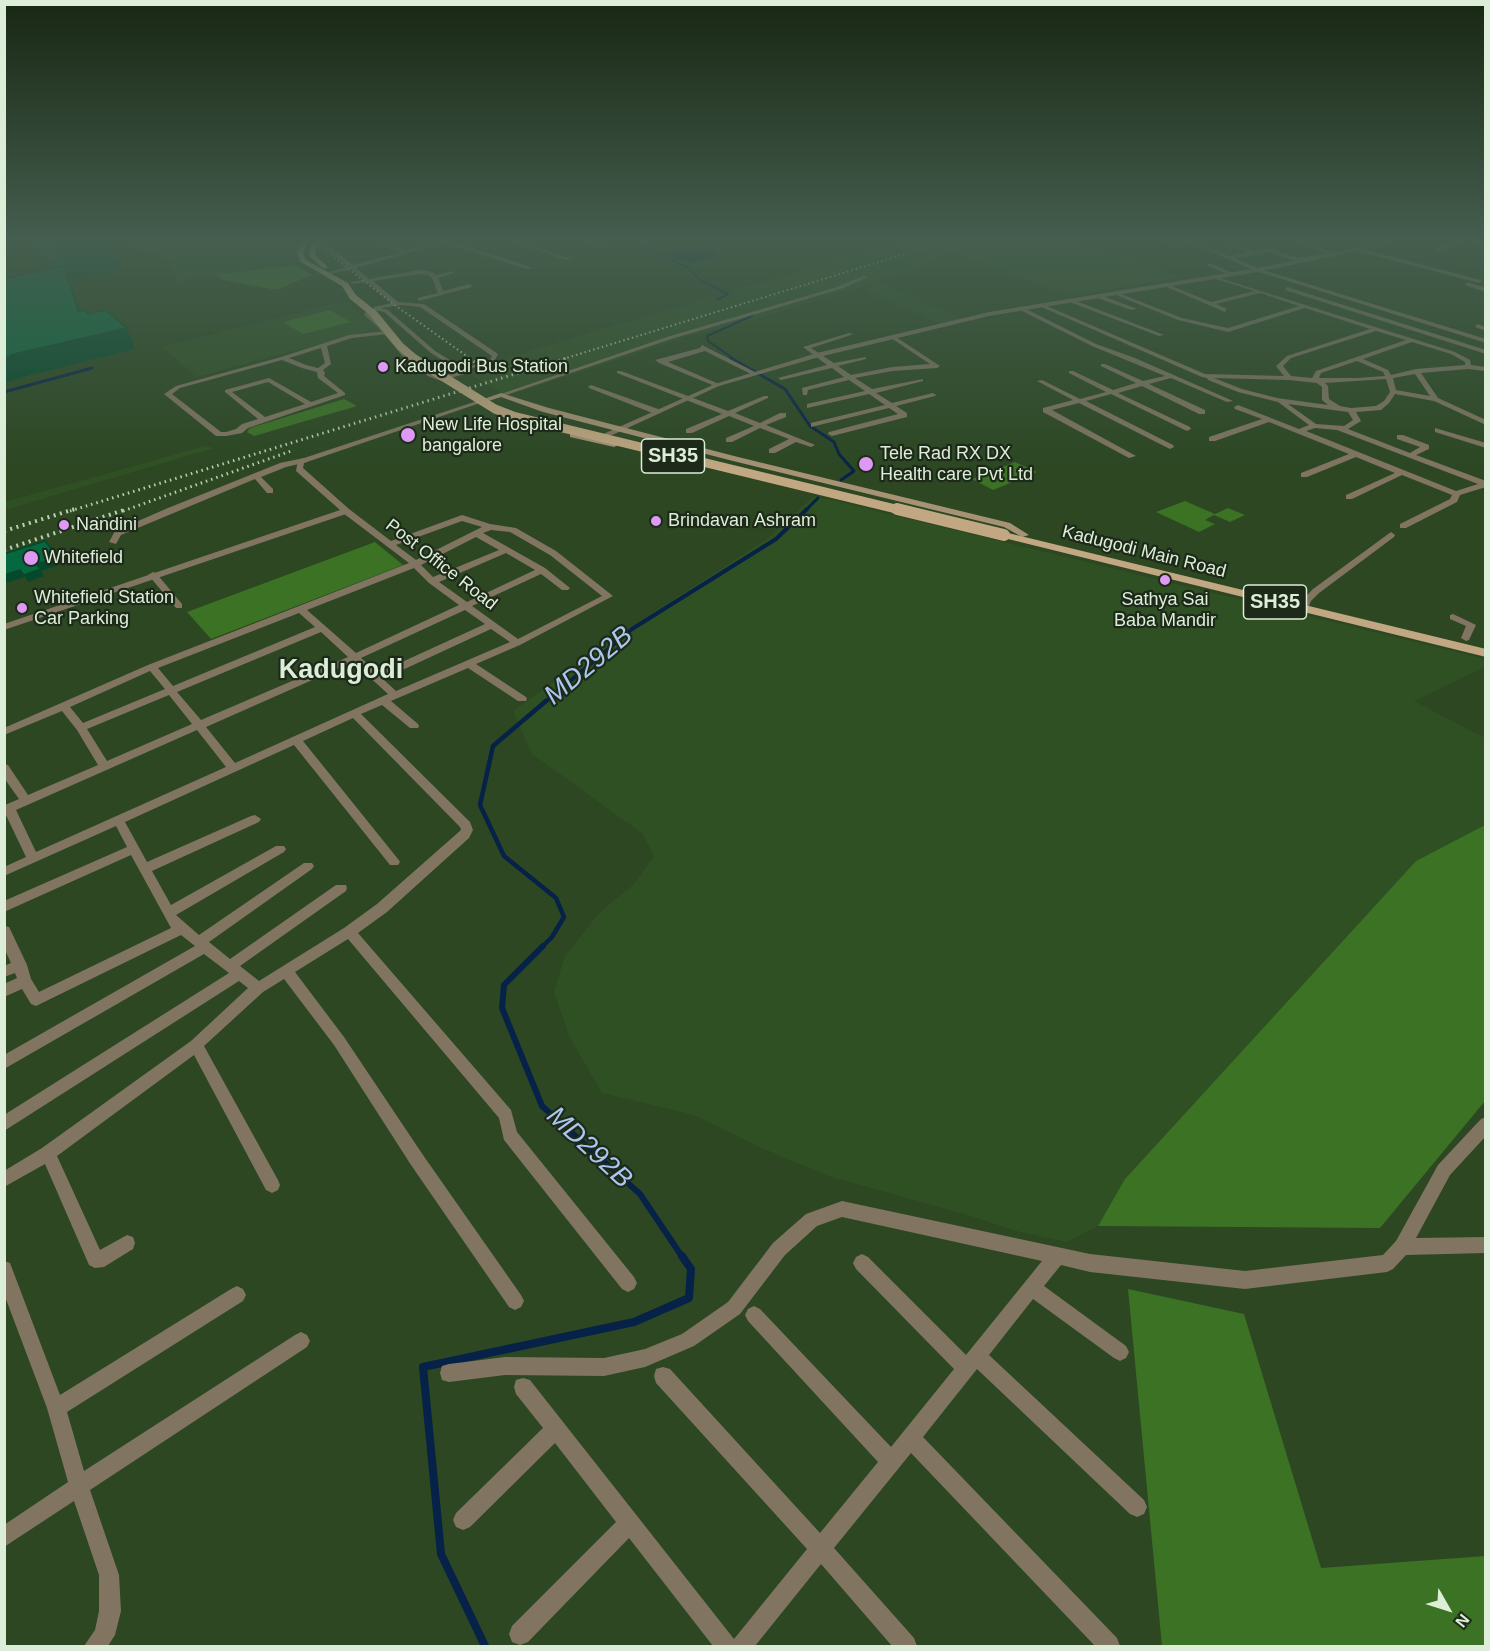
<!DOCTYPE html>
<html>
<head>
<meta charset="utf-8">
<style>
  body { margin:0 }
  #map { position:relative; width:1490px; height:1651px; overflow:hidden; background:#2c4722; font-family:Arial,sans-serif }
  canvas { display:block }
  .frame { position:absolute; inset:0; border:6px solid #ddeed8; pointer-events:none }
  .north { position:absolute; left:1418px; top:1579px; width:60px; height:60px; -webkit-text-stroke:4px #1d2a19; paint-order:stroke; rotate:129deg; font-size:16px; font-weight:700; line-height:24px; text-align:center; color:#ddeed8 }
  .north::after { content:''; display:block; margin:auto; width:21px; height:27px; background:#ddeed8; clip-path:polygon(50% 0,100% 100%,50% 72%,0 100%) }
</style>
</head>
<body>
<div id="map">
<canvas width="1490" height="1651"></canvas>
<div class="frame"></div>
<div class="north">N</div>
</div>
<script>
const c = document.querySelector('canvas').getContext('2d');
c.lineJoin = 'round';
function fillPath(path, color) {
  c.fillStyle = color;
  c.fill(path, 'evenodd');
}
function toPath(rows) {
  const path = new Path2D();
  for (const r of rows) {
    path.moveTo(r[0], r[1]);
    for (let i = 2; i < r.length; i += 2) path.lineTo(r[i], r[i + 1]);
  }
  return path;
}
function strokePath(path, color, width, dash) {
  c.strokeStyle = color;
  c.lineWidth = width;
  c.lineCap = dash ? 'butt' : 'round';
  c.setLineDash(dash || []);
  c.stroke(path);
}
function label(font, color, halo, rows, align = 'center') {
  c.font = font + ' Arial,sans-serif';
  c.lineWidth = 4.5;
  c.setLineDash([]);
  c.textBaseline = 'middle';
  c.strokeStyle = halo;
  c.fillStyle = color;
  for (const [text, x, y, turn = 0] of rows) {
    c.save();
    c.translate(x, y);
    c.rotate((+turn || 0) * Math.PI / 180);
    c.textAlign = isNaN(turn) ? turn : align;
    if (halo) c.strokeText(text, 0, 0);
    c.fillText(text, 0, 0);
    c.restore();
  }
}
fillPath(toPath([
  [107,239,295,239,292,253,296,265,176,281,172,262,164,257],
  [909,239,1070,239,1181,277,1072,296,953,252,906,272,901,271,876,281,963,319,941,324,866,292,874,282,747,322,688,336,507,396,468,373,529,351],
  [344,301,384,331,359,333,196,377,163,347],
  [205,446,214,448,5,510,5,502],
  [814,496,1485,659,1485,667,1414,701,1485,738,1485,825,1416,861,1125,1179,1098,1226,1067,1242,1016,1231,964,1214,828,1176,757,1146,694,1115,602,1093,569,1036,554,992,565,956,600,912,634,884,654,856,643,834,532,754,513,711,634,625,767,539]
]), '#2f5023');
fillPath(toPath([
  [296,265,312,275,276,290,224,280,216,275],
  [330,310,351,322,303,334,283,322],
  [344,399,357,406,254,436,247,432,250,428],
  [1015,462,1037,472,993,490,972,479],
  [1185,501,1215,514,1228,508,1245,515,1230,522,1214,515,1205,520,1215,524,1199,532,1156,512],
  [375,542,403,565,211,639,187,612],
  [1485,825,1485,1101,1380,1228,1098,1226,1125,1179,1416,861],
  [1128,1289,1244,1314,1321,1568,1485,1556,1485,1646,1162,1646]
]), '#3b7224');
fillPath(toPath([
  [690,247,705,247,714,249,716,252,714,257,690,263,668,256,668,254]
]), '#072248');
strokePath(toPath([
  [611,239,651,251,687,267,700,280,728,294,717,300],
  [734,359,708,341,707,336,752,316]
]), '#072248', 2);
strokePath(toPath([
  [731,358,785,389,810,426,834,442,839,454,854,471,841,480],
  [4,392,92,368],
  [805,511,818,498]
]), '#072248', 3);
strokePath(toPath([
  [544,703,632,629,776,539,807,509]
]), '#072248', 4);
strokePath(toPath([
  [542,947,552,937,564,917,556,898,504,856,480,805,493,746,546,701]
]), '#072248', 4.5);
strokePath(toPath([
  [543,946,504,985,502,1008,542,1106,640,1194,683,1258]
]), '#072248', 6);
strokePath(toPath([
  [485,1646,441,1554,423,1367,634,1322,689,1298,691,1269,682,1256]
]), '#072248', 8);
fillPath(toPath([
  [364,239,372,239,406,250,443,239,455,239,450,241,531,267,531,269,527,269,444,243,356,268,369,279,420,270,432,272,436,275,454,271,454,273,438,278,443,291,470,284,472,287,419,301,417,298,438,293,432,278,428,275,420,274,373,281,398,302,424,304,498,354,494,362,461,371,461,369,490,360,492,356,420,307,402,305,374,309,374,307,392,303,367,282,351,284,351,282,364,280,351,269,326,275,326,273,348,267,320,244,320,242,324,242,353,265,401,252,364,239],
  [502,239,511,239,572,259,567,260,502,239],
  [573,239,582,239,606,247,603,249,573,239],
  [614,239,621,239,616,242,614,239],
  [650,239,659,239,638,247,635,245,650,239],
  [678,239,685,239,686,240,683,242,678,239],
  [1156,239,1164,239,1173,243,1186,241,1183,239,1190,239,1229,256,1247,252,1216,239,1224,239,1253,251,1270,248,1298,258,1325,253,1288,239,1296,239,1334,253,1298,262,1270,252,1234,258,1260,269,1486,339,1486,343,1256,271,1191,243,1173,247,1156,239],
  [1377,239,1385,239,1394,243,1391,245,1377,239],
  [1460,239,1470,239,1486,243,1486,246,1467,242,1438,251,1435,249,1460,239],
  [1359,248,1481,280,1482,281,1479,283,1357,251,1359,248],
  [1208,264,1212,264,1235,274,1230,275,1208,266,1208,264],
  [863,276,868,277,841,289,671,339,503,396,498,395,667,337,837,287,863,276],
  [1213,276,1455,352,1470,360,1471,365,1486,367,1486,371,1468,369,1421,373,1438,398,1486,420,1486,425,1434,401,1395,394,1389,403,1381,410,1356,412,1361,421,1348,429,1410,453,1420,447,1397,439,1397,435,1403,435,1429,445,1429,449,1416,455,1486,481,1486,487,1460,495,1457,502,1406,528,1400,528,1400,524,1450,499,1452,495,1402,475,1352,499,1346,499,1346,495,1395,473,1356,457,1307,477,1301,477,1301,473,1349,454,1269,422,1215,441,1209,441,1209,437,1262,419,1235,409,1234,407,1238,405,1299,429,1309,425,1278,402,1238,392,1208,380,1207,378,1202,377,1037,305,1042,304,1205,374,1284,376,1276,366,1287,356,1370,329,1305,308,1228,332,1178,320,1111,293,1116,292,1182,318,1228,328,1299,306,1260,293,1216,304,1227,309,1225,312,1162,285,1167,284,1211,302,1254,291,1213,278,1213,276],
  [1376,331,1406,340,1316,371,1312,378,1291,376,1283,366,1291,358,1376,331],
  [1412,342,1451,354,1465,362,1465,365,1416,369,1391,375,1388,370,1363,359,1412,342],
  [1357,361,1383,372,1385,376,1358,378,1319,378,1321,373,1357,361],
  [1415,374,1430,396,1396,390,1393,378,1415,374],
  [1214,378,1289,380,1317,383,1322,387,1322,400,1328,405,1277,398,1242,389,1214,378],
  [1386,379,1390,392,1384,401,1376,406,1351,408,1340,406,1329,399,1328,386,1325,383,1386,379],
  [1288,404,1348,412,1353,420,1344,426,1316,424,1288,404],
  [1315,428,1337,430,1478,484,1456,491,1306,431,1315,428],
  [1467,282,1486,288,1486,292,1465,285,1467,282],
  [1287,287,1486,350,1486,354,1285,290,1287,287],
  [1097,294,1135,308,1136,309,1131,310,1095,297,1097,294],
  [1067,299,1071,299,1164,335,1159,336,1067,301,1067,299],
  [1018,307,1022,307,1096,344,1135,358,1233,401,1227,402,1171,378,1149,384,1205,410,1205,414,1199,414,1142,386,1118,393,1190,427,1191,429,1187,431,1111,394,1086,401,1173,445,1174,447,1170,449,1079,403,1052,410,1136,456,1129,458,1043,412,1043,408,1073,400,1037,381,1042,380,1080,399,1106,392,1069,373,1069,371,1073,371,1113,390,1136,383,1101,366,1101,364,1105,364,1143,381,1165,376,1092,346,1018,309,1018,307],
  [1477,324,1486,327,1486,331,1475,327,1477,324],
  [386,331,388,332,388,334,352,338,327,346,331,364,323,370,325,373,324,376,345,393,345,395,248,428,242,433,226,436,216,436,164,394,176,386,281,357,349,335,386,331],
  [321,348,325,363,318,368,306,365,289,358,321,348],
  [282,360,302,368,317,372,318,378,338,393,311,402,269,378,225,390,225,392,258,419,242,424,236,429,226,432,221,432,172,394,180,388,282,360],
  [268,382,305,404,265,417,232,392,268,382],
  [849,333,854,334,811,348,834,363,866,357,866,359,838,366,851,375,892,367,930,364,891,338,896,337,940,366,937,368,892,371,855,378,872,389,923,379,923,381,876,393,892,403,933,393,936,395,935,396,896,406,907,413,907,417,832,436,828,434,829,432,898,414,889,408,811,427,811,423,885,405,869,394,807,408,807,404,865,391,849,380,808,390,807,395,803,395,802,388,844,377,832,368,781,380,778,378,827,365,803,347,849,333],
  [702,345,755,372,756,373,751,374,705,351,668,362,719,384,720,385,717,387,659,363,655,360,700,348,702,345],
  [617,371,621,371,728,411,764,396,768,396,768,398,735,413,760,423,780,413,786,413,786,417,766,425,815,445,811,447,796,442,775,453,769,453,769,449,789,439,760,428,732,442,726,442,726,438,754,426,729,416,692,433,686,433,686,429,722,414,617,373,617,371],
  [591,385,661,410,662,412,655,414,589,388,588,387,591,385],
  [1435,428,1486,443,1486,448,1435,432,1435,428],
  [304,458,308,460,307,462,286,467,261,477,273,489,273,493,267,493,255,479,121,535,116,544,109,542,115,531,168,508,280,463,304,458],
  [343,509,349,509,391,541,462,515,490,524,516,528,556,551,613,596,520,645,476,664,526,697,527,699,526,701,518,701,468,668,391,701,418,724,419,726,418,728,410,728,382,705,361,714,470,822,473,830,469,838,387,912,358,933,511,1110,517,1132,634,1277,637,1283,634,1289,628,1292,622,1289,504,1140,499,1118,348,939,295,972,344,1037,423,1155,521,1295,524,1301,521,1307,515,1310,509,1307,411,1165,334,1045,284,979,263,992,204,1046,278,1180,280,1185,278,1190,272,1193,266,1190,194,1055,57,1156,100,1250,127,1235,133,1237,135,1243,133,1249,104,1267,95,1268,89,1265,45,1164,4,1187,4,1171,42,1148,191,1041,248,988,239,981,4,1131,4,1115,229,973,204,954,4,1069,4,1055,195,946,181,935,36,1006,31,1004,22,989,4,997,4,984,17,978,15,973,4,977,4,966,11,963,4,948,4,926,9,927,11,931,27,965,31,979,39,992,171,928,131,855,4,912,4,901,127,847,116,826,4,876,4,867,26,857,4,811,5,805,19,799,4,778,4,764,8,765,28,795,98,765,77,730,62,711,4,735,4,728,148,665,409,563,343,513,343,509],
  [462,521,482,527,416,560,396,545,462,521],
  [491,530,510,532,550,555,602,596,518,639,472,606,541,574,562,590,568,590,570,588,545,568,483,533,491,530],
  [476,537,499,550,433,577,421,565,476,537],
  [506,553,535,570,467,602,439,582,506,553],
  [414,568,429,583,459,605,356,653,307,610,414,568],
  [465,610,485,624,378,673,361,658,465,610],
  [299,613,315,627,173,686,158,668,299,613],
  [491,629,510,642,396,691,383,679,491,629],
  [321,632,348,657,201,720,177,692,321,632],
  [353,662,388,694,235,763,206,727,353,662],
  [150,671,165,689,83,723,70,707,150,671],
  [169,695,192,724,107,761,87,729,169,695],
  [353,718,460,827,461,830,377,904,344,928,259,981,240,966,346,891,347,888,346,885,336,885,230,959,209,942,312,869,314,866,312,863,304,863,199,935,176,915,284,852,286,849,284,846,276,846,171,905,152,871,259,822,261,819,255,815,251,816,147,862,125,822,294,745,390,865,398,865,400,862,398,859,303,741,353,718],
  [197,730,226,767,36,852,16,810,197,730],
  [1391,532,1395,535,1394,537,1319,593,1311,601,1307,611,1301,611,1299,609,1302,600,1313,589,1391,532],
  [153,572,156,573,182,604,182,608,176,608,150,577,148,575,153,572],
  [1453,614,1476,625,1469,640,1466,641,1461,638,1466,626,1450,619,1450,615,1453,614],
  [1486,1117,1486,1136,1450,1175,1416,1238,1486,1237,1486,1253,1406,1255,1393,1269,1387,1272,1245,1289,1090,1272,1061,1265,1044,1286,1126,1346,1129,1352,1126,1358,1120,1361,1114,1358,1033,1299,989,1355,1144,1500,1147,1507,1144,1514,1137,1517,1130,1514,977,1369,923,1437,1117,1638,1120,1646,1095,1646,911,1453,834,1548,914,1638,917,1646,892,1646,821,1564,755,1646,713,1646,629,1538,528,1642,520,1645,512,1642,509,1634,512,1626,616,1522,555,1443,470,1527,463,1530,456,1527,453,1520,456,1513,543,1428,516,1394,514,1387,516,1380,523,1378,530,1380,734,1639,807,1549,656,1383,654,1376,656,1369,663,1367,670,1369,820,1533,878,1462,748,1321,745,1315,748,1309,754,1306,760,1309,891,1447,954,1369,856,1269,853,1263,856,1257,862,1254,868,1257,966,1355,1042,1261,842,1217,817,1226,785,1255,740,1314,694,1346,645,1367,604,1376,505,1375,449,1382,442,1380,440,1373,442,1366,449,1364,505,1357,604,1358,645,1349,682,1334,728,1302,773,1243,806,1214,842,1201,1090,1254,1245,1271,1383,1255,1396,1241,1438,1165,1481,1119,1486,1117],
  [4,1261,10,1263,60,1395,231,1289,237,1286,243,1289,246,1295,243,1301,67,1412,84,1471,295,1335,301,1332,307,1335,310,1341,307,1347,90,1490,119,1575,121,1611,115,1635,108,1646,84,1646,95,1630,99,1611,99,1575,74,1501,4,1547,4,1525,68,1482,47,1408,4,1294,4,1261]
]), '#817562');
fillPath(toPath([
  [328,239,336,239,319,246,301,244,328,239],
  [1400,239,1412,239,1258,272,989,316,819,357,719,386,597,442,590,440,715,384,817,353,989,312,1258,268,1400,239],
  [376,307,388,310,435,351,468,371,468,373,441,381,428,376,405,359,378,327,364,315,367,309,371,309,369,314,382,325,409,357,432,374,441,377,460,371,431,353,384,312,374,310,376,307],
  [477,401,483,402,304,463,303,468,349,509,349,513,4,630,4,624,340,510,296,471,298,460,477,401]
]), '#817562');
fillPath(toPath([
  [501,393,549,408,738,457,1010,523,1029,535,1022,537,1004,527,733,461,543,412,501,397,479,404,475,402,501,393],
  [570,433,614,443,618,445,614,447,570,437,570,433]
]), '#a69275');
fillPath(toPath([
  [303,239,309,239,303,253,306,260,348,283,356,295,376,311,376,315,370,315,350,299,342,286,301,262,297,253,303,239],
  [316,239,323,239,316,249,315,255,327,266,327,268,323,268,309,256,310,249,316,239],
  [1004,532,1486,649,1486,657,1000,537,999,535,1004,532]
]), '#c2a882');
strokePath(toPath([
  [315,239,323,249,396,306,471,359],
  [563,359,954,239]
]), '#bccfb6', 2, [1.5, 3]);
strokePath(toPath([
  [469,358,480,366],
  [70,511,567,358],
  [123,511,291,451]
]), '#bccfb6', 3, [1.5, 4]);
strokePath(toPath([
  [4,531,75,509],
  [4,550,127,509]
]), '#bccfb6', 4, [2, 4.5]);
strokePath(toPath([
  [373,313,400,346,415,359]
]), '#c2a882', 8);
strokePath(toPath([
  [413,358,495,409,513,416,904,511]
]), '#c2a882', 9);
strokePath(toPath([
  [897,509,1004,535]
]), '#c2a882', 12);
fillPath(toPath([
  [20,239,108,239,120,270,72,280,68,276,80,311,127,328,135,349,22,377,22,378,4,383,58,268,28,243,23,244]
]), '#055936');
fillPath(toPath([
  [21,239,27,239,28,243,23,244],
  [73,239,108,239,120,270,72,280,56,242],
  [64,266,72,286,87,332,78,311],
  [127,328,135,349,22,377,22,378,4,383,4,358,10,355],
  [58,557,61,564,41,571,44,576,28,582,24,575,36,564],
  [20,570,24,577,6,583,4,581,4,575]
]), '#04492c');
const building = toPath([
  [53,239,73,239,56,242,53,239],
  [64,266,78,311,84,310,88,314,105,310,127,328,10,355,12,356,4,358,4,279,64,266],
  [45,541,58,557,36,564,40,569,24,575,20,570,4,575,4,554,45,541]
]);
fillPath(building, '#06683f');
strokePath(building, '#04492c', 1.5);
const sky = c.createLinearGradient(0, 0, 0, 471);
sky.addColorStop(0, '#182713');
sky.addColorStop(0.51, '#455e4f');
sky.addColorStop(1, '#455e4f00');
c.fillStyle = sky;
c.fillRect(0, 0, 1490, 471);
for (const [x, y, r, color] of [
  [383,367,6,"#dd99f3"],
  [408,435,8,"#dd99f3"],
  [866,464,8,"#dd99f3"],
  [656,521,6,"#dd99f3"],
  [64,525,6,"#dd99f3"],
  [31,558,8,"#dd99f3"],
  [1165,580,6,"#dd99f3"],
  [22,608,6,"#dd99f3"]
]) {
  const dot = new Path2D();
  dot.arc(x, y, r, 0, 2 * Math.PI);
  c.fillStyle = color;
  c.fill(dot);
  strokePath(dot, '#1d2a19', 2);
}
label('18px', '#ddeed8', '#1d2a19', [
  ["Kadugodi Bus Station",395,367],
  ["New Life Hospital",422,425],
  ["bangalore",422,446],
  ["Tele Rad RX DX",880,454],
  ["Health care Pvt Ltd",880,475],
  ["Brindavan Ashram",668,521],
  ["Nandini",76,525],
  ["Whitefield",44,558],
  ["Whitefield Station",34,598],
  ["Car Parking",34,619],
  ["Sathya Sai",1165,600,"center"],
  ["Baba Mandir",1165,621,"center"]
], 'left');
label('18px', '#ddeed8', '#1d2a19', [
  ["Kadugodi Main Road",1144,552,14],
  ["Post Office Road",441,565,38]
]);
for (const [x, y, w] of [
  [673,456,63],
  [1275,602,63]
]) {
  const box = new Path2D();
  box.roundRect(x - w / 2, y - 17, w, 34, 4.5);
  c.fillStyle = '#1d2a19';
  c.fill(box);
  strokePath(box, '#ddeed8', 1.5);
}
label('bold 20px', '#ddeed8', null, [
  ["SH35",673,456],
  ["SH35",1275,602]
]);
label('italic 27px', '#abc7ef', '#1d2a19', [
  ["MD292B",589,666,-40],
  ["MD292B",589,1148,43]
]);
label('bold 27px', '#ddeed8', '#1d2a19', [
  ["Kadugodi",341,671]
]);
</script>
</body>
</html>
